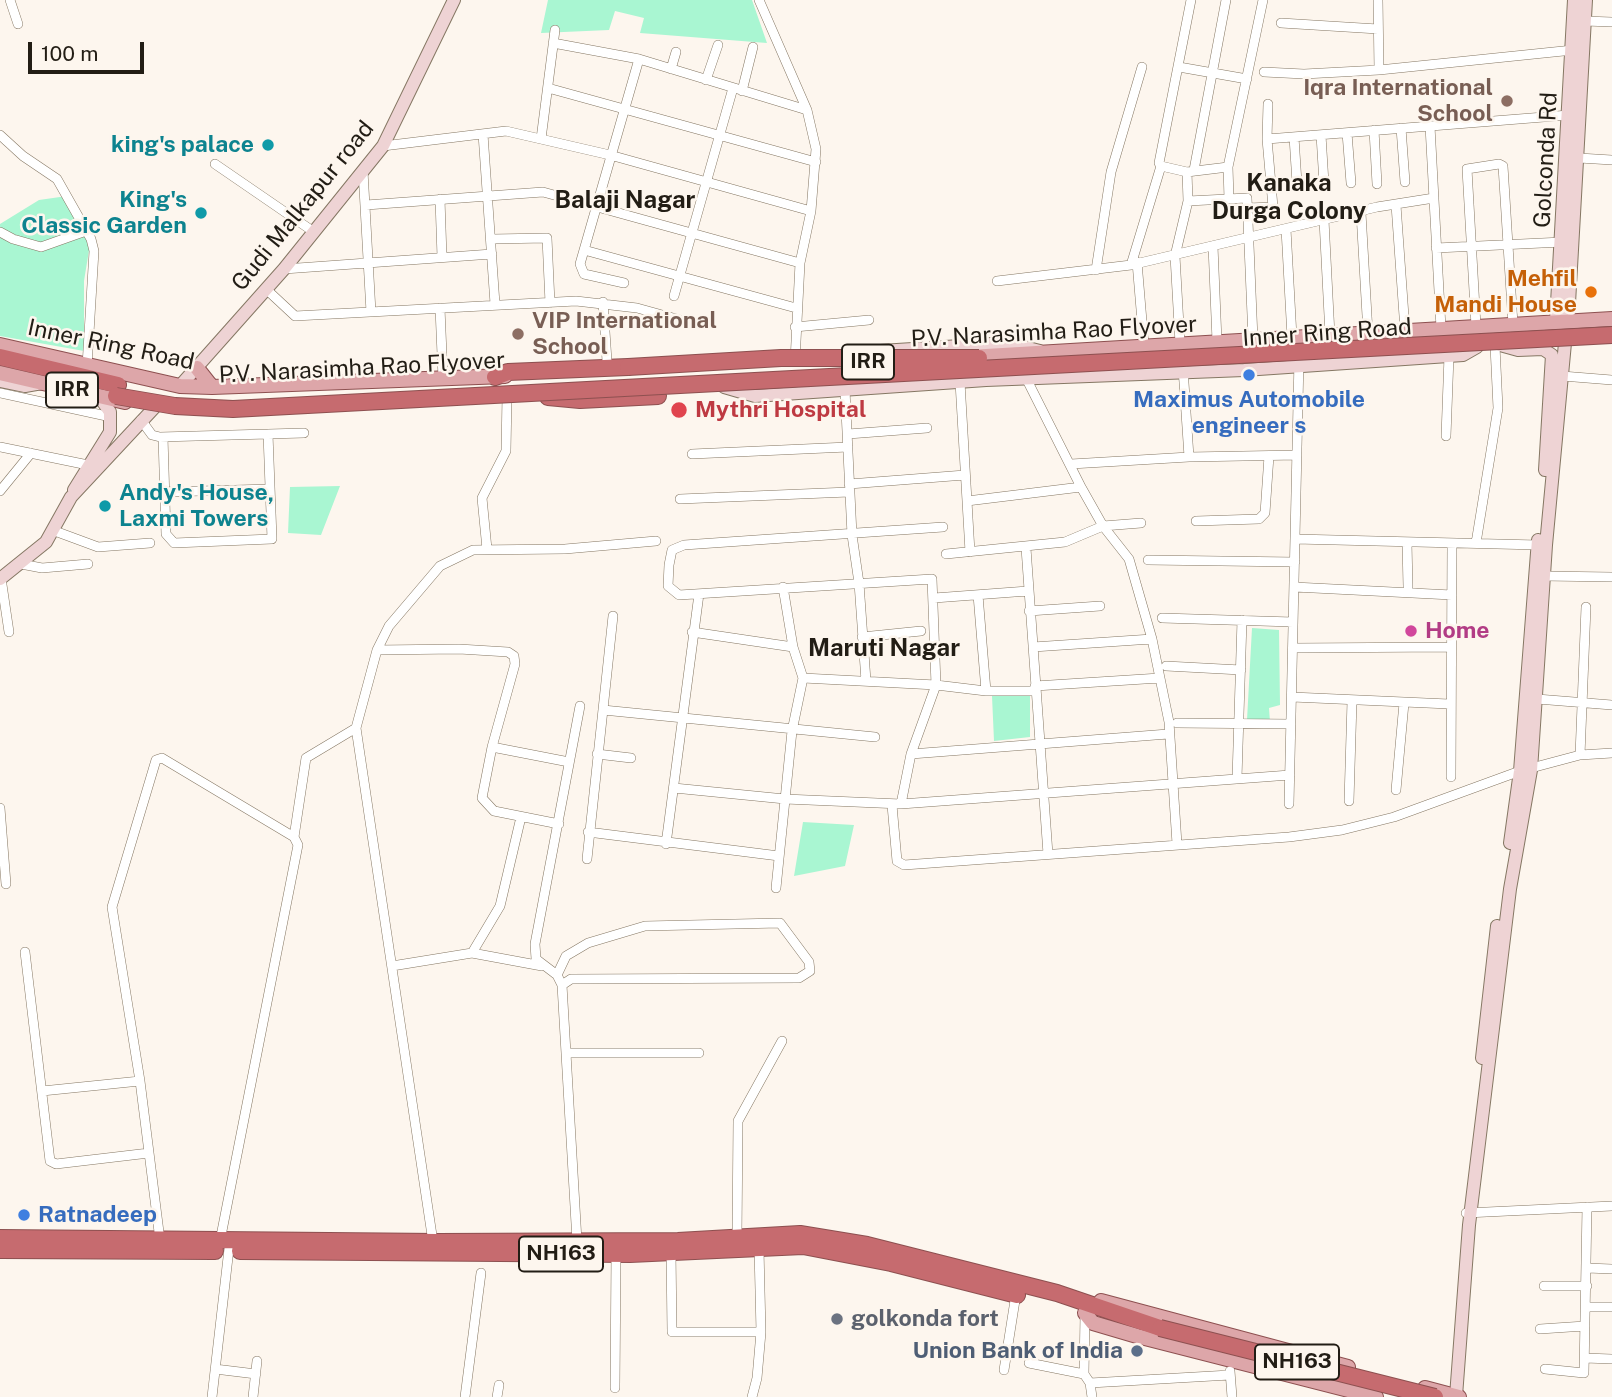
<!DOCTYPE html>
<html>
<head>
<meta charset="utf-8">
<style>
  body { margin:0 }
  #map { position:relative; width:1612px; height:1397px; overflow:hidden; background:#fdf6ee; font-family:"Public Sans",sans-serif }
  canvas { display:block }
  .scale { position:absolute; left:28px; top:42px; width:116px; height:32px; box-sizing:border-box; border:4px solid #221d15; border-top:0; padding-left:9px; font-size:21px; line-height:24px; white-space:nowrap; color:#221d15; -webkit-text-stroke:5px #fdf6ee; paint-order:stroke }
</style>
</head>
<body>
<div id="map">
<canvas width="1612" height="1397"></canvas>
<div class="scale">100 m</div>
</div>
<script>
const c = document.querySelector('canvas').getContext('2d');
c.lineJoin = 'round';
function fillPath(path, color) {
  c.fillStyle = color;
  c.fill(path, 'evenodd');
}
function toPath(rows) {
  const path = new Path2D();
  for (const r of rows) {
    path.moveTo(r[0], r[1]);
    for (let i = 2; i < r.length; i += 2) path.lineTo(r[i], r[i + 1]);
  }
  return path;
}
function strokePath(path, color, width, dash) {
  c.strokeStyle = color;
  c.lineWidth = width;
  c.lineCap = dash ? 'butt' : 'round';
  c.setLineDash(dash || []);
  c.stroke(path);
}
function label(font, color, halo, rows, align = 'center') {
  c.font = font + ' "Public Sans",sans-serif';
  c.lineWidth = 5;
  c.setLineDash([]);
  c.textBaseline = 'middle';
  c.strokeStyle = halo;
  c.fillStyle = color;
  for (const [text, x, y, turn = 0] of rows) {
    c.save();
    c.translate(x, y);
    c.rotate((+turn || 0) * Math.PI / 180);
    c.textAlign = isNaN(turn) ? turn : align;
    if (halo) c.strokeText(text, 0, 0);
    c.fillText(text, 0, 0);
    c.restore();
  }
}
fillPath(toPath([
  [548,0,752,0,767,43,640,33,644,18,615,11,609,30,541,33],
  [67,196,90,244,84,281,84,351,0,336,0,224,39,200],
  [340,486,321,535,288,533,290,487],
  [1252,628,1279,630,1280,705,1269,708,1270,722,1247,720],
  [1030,694,1030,737,994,741,992,696],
  [803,822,854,825,845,866,794,876]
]), '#a9f6d2');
const street = toPath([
  [10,0,18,24],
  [759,0,807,110,816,149,811,211,800,263,795,361],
  [1378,0,1379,70],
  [1585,21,1612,22],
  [1281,23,1378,29],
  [553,43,639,59],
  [1179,67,1247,79],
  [671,69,676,52],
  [1264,72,1304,74,1379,70,1573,50],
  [706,80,718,45],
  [548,88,816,162],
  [742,91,753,47],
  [1430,126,1441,328],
  [1401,128,1405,182],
  [1374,130,1377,184],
  [1347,133,1351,183],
  [483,134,495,304],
  [0,135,23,156,57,179,91,239,94,251,87,366],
  [1321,135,1324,183],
  [1294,137,1297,183],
  [541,139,555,30],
  [1267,139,1569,115],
  [383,146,506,131,610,155,811,211],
  [1579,158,1612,160],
  [215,164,314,232],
  [1161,166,1187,172,1228,167],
  [1194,170,1226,0],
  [363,171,371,312],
  [440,199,442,257],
  [1229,199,1228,167,1263,0],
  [1188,201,1247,198,1253,339],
  [366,205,543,192,800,263],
  [1396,205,1405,330],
  [1248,208,1273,207,1267,139,1268,104],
  [1361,213,1368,333],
  [1324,220,1330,335],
  [1286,229,1292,337],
  [0,232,13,239,41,247,86,231],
  [492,239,547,238,550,303],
  [1213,246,1217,341],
  [1436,248,1563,242],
  [584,250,796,308],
  [1137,262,1144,345],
  [1131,265,1161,166,1159,163,1191,0],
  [284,269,492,254],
  [1096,270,1111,172,1142,67],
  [997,281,1131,265,1377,207,1434,198],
  [624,283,584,274,580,264,639,59,807,110],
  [266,289,295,316,576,301,637,308,684,321],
  [674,296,733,88],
  [603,302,607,361],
  [440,308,443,378],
  [1476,326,1467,169,1499,164,1503,166,1513,324],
  [795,327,869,320],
  [1180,343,1175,256,1188,201,1187,172],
  [1183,368,1189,457],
  [1025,376,1081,487,1103,526,1129,559,1152,639,1169,722,1177,844],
  [1562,376,1612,380],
  [960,382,970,552],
  [845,390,852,535,859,583,866,681],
  [0,393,111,417],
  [141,420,152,435,160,437,304,433],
  [848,434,927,428],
  [1446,436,1449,356],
  [163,437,166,534,174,543,272,539,268,434],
  [0,447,88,465],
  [692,454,848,447],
  [1071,464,1189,457,1297,455],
  [849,484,965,475],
  [0,491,31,453],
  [165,492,270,489],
  [680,499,849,492],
  [967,501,1081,487],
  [1196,521,1259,519,1265,513,1269,456],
  [52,530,98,547,150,543],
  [1295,539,1538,545],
  [1407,543,1408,587],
  [1476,543,1498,408,1495,346],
  [1026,548,1048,854],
  [487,549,482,498,506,451,507,396],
  [946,554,1065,542,1103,526,1141,523],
  [1148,560,1295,562],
  [21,564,42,568,88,564],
  [1544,576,1612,577],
  [1,578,9,632],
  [1294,587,1452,595],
  [978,595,986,691],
  [934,598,1028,591],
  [1029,611,1100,606],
  [1162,618,1293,622],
  [692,632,793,647],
  [862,637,921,631],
  [1033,647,1152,639],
  [1293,648,1451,647],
  [377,650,459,649,508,652,514,656,515,664,492,747,482,798,494,811,559,824],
  [1166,666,1241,670],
  [803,678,936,685,986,691,1035,691],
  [1035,686,1160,678],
  [1292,697,1449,704],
  [1537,699,1612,705],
  [603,710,875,737],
  [1177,723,1291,724],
  [356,728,433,1242],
  [492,747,569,762],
  [597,754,631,758],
  [911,754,1168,734],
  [1580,755,1586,607],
  [1451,777,1452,544],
  [1237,778,1242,620],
  [674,788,785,799,901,804,1290,775],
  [1396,790,1404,703],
  [1349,801,1352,701],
  [901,804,911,754,936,685,932,579,679,595,668,586,669,565,672,550,684,545,943,527],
  [1289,804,1299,359],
  [892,805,897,861,904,865,1289,837,1342,830,1394,817,1520,771,1580,755,1612,753],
  [0,808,6,884],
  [588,832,779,856],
  [294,837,306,758,356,728,377,650,389,626,440,566,473,550,565,549,656,541],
  [666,844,699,594],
  [587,859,613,616],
  [776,888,792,731,803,678,793,647,783,587],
  [25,952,50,1161,56,1164,149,1153],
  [472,953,500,906,521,817],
  [392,966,472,953,542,966],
  [557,975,566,956,588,943,645,926,780,923,809,962,810,971,799,978,571,979,562,985],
  [566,1053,699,1053],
  [42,1091,140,1081],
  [1466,1213,1612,1206],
  [737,1237,738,1121,782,1041],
  [160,1240,140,1081,112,907,156,760,162,758,294,837,298,845,220,1241],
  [577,1241,562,985,557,975,536,959,535,944,580,706],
  [671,1252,672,1332,761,1332],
  [1587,1268,1612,1269],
  [1544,1286,1587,1286],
  [1586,1307,1612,1307],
  [1085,1314,1084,1374,1090,1383,1092,1397],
  [1540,1329,1585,1326],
  [1585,1358,1612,1359],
  [1029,1363,1084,1374],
  [215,1369,256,1374],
  [1545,1369,1584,1373,1587,1207],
  [1004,1370,1016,1294],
  [1230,1371,1232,1397],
  [1090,1383,1230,1375],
  [615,1388,616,1254],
  [212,1397,230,1240],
  [253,1397,257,1361],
  [465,1397,481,1273],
  [497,1397,499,1385],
  [752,1397,757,1378,761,1332,759,1249]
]);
const secondary = toPath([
  [1556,321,1574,0],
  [1568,321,1586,0],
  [1500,345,1518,350,1543,349,1552,355,1545,470],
  [881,351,1008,343,1040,351],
  [0,381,25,386,42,383],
  [180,386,284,269,383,146,454,0],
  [724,387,755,396,986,380,1244,370,1463,355,1477,347],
  [74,490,110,432,110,412,99,396],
  [0,579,46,542,71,497,154,408],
  [1510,843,1520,771,1538,540],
  [1482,1058,1497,926],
  [1456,1396,1469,1225,1510,889,1531,770,1546,545,1565,343]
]);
const primary = toPath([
  [0,345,180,386,212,387,505,376],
  [969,357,1612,319],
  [197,368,212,387],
  [0,373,125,402],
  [1101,1301,1348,1367],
  [1085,1313,1093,1323,1137,1336,1376,1397],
  [1425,1388,1459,1397]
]);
const highway = toPath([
  [0,357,118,385],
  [495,377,508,372,628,367],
  [548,397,580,400,658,396],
  [0,1238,438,1242,678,1241,800,1234,867,1245,1057,1293,1160,1328],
  [0,1250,215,1251],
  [240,1251,630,1254,803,1246,891,1263,1017,1295]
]);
strokePath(street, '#857763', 10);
strokePath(secondary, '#857763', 14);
strokePath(primary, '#8d5050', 16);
strokePath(highway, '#8d5050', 18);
strokePath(street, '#fff', 9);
strokePath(secondary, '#eed3d4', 12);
strokePath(primary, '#dda6a9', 14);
strokePath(highway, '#c66b6f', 16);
const highwayBridge = toPath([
  [628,367,781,358,979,358],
  [116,396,175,406,233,409,1612,335],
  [1160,1328,1435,1397]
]);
strokePath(highwayBridge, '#8d5050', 18, []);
strokePath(highwayBridge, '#c66b6f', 16);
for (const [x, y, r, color] of [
  [1507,101,7,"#8d6e63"],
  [268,145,7,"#0f9aa8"],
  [201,213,7,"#0f9aa8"],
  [1591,292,7,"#e8710a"],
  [518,334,7,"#8d6e63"],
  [1249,375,7,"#3f7fe0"],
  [679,410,9,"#e0444e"],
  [105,506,7,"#0f9aa8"],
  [1411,631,7,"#d1479c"],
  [24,1215,7,"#3f7fe0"],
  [837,1319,7,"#6b7280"],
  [1137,1351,7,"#5c6f8a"]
]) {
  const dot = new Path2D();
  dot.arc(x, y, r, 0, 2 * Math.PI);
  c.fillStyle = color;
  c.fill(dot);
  strokePath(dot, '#fdf6ee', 2.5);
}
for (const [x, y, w] of [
  [868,362,52],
  [72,390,52],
  [561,1254,84],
  [1297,1362,84]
]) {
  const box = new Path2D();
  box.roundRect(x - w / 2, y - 17.5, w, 35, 5);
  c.fillStyle = '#fdf6ee';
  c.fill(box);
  strokePath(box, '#221d15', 2);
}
label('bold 21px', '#221d15', null, [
  ["IRR",868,362],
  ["IRR",72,390],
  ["NH163",561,1254],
  ["NH163",1297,1362]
]);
label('bold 23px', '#785e54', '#fdf6ee', [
  ["Iqra International",1493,88],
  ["School",1493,114],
  ["VIP International",532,321,"left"],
  ["School",532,347,"left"]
], 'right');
label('bold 23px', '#0d838f', '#fdf6ee', [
  ["king's palace",254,145],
  ["King's",187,200],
  ["Classic Garden",187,226],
  ["Andy's House,",119,493,"left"],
  ["Laxmi Towers",119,519,"left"]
], 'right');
label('23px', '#221d15', '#fdf6ee', [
  ["Golconda Rd",1546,160,-87],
  ["Gudi Malkapur road",303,206,-51],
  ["P.V. Narasimha Rao Flyover",1054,332,-3],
  ["Inner Ring Road",1327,333,-4],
  ["Inner Ring Road",111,345,12],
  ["P.V. Narasimha Rao Flyover",362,368,-3]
]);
label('bold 23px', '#c56008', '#fdf6ee', [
  ["Mehfil",1577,279],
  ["Mandi House",1577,305]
], 'right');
label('bold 23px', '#366cbe', '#fdf6ee', [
  ["Maximus Automobile",1249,400],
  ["engineer s",1249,426],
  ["Ratnadeep",38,1215,"left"]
]);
label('bold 23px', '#be3a42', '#fdf6ee', [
  ["Mythri Hospital",695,410]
], 'left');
label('bold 23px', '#b23c85', '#fdf6ee', [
  ["Home",1425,631]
], 'left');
label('bold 23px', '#5b616d', '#fdf6ee', [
  ["golkonda fort",851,1319]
], 'left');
label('bold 23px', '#4e5e75', '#fdf6ee', [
  ["Union Bank of India",1123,1351]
], 'right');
label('bold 24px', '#221d15', '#fdf6ee', [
  ["Kanaka",1289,184],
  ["Durga Colony",1289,212],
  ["Balaji Nagar",625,201],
  ["Maruti Nagar",884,649]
]);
</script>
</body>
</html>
